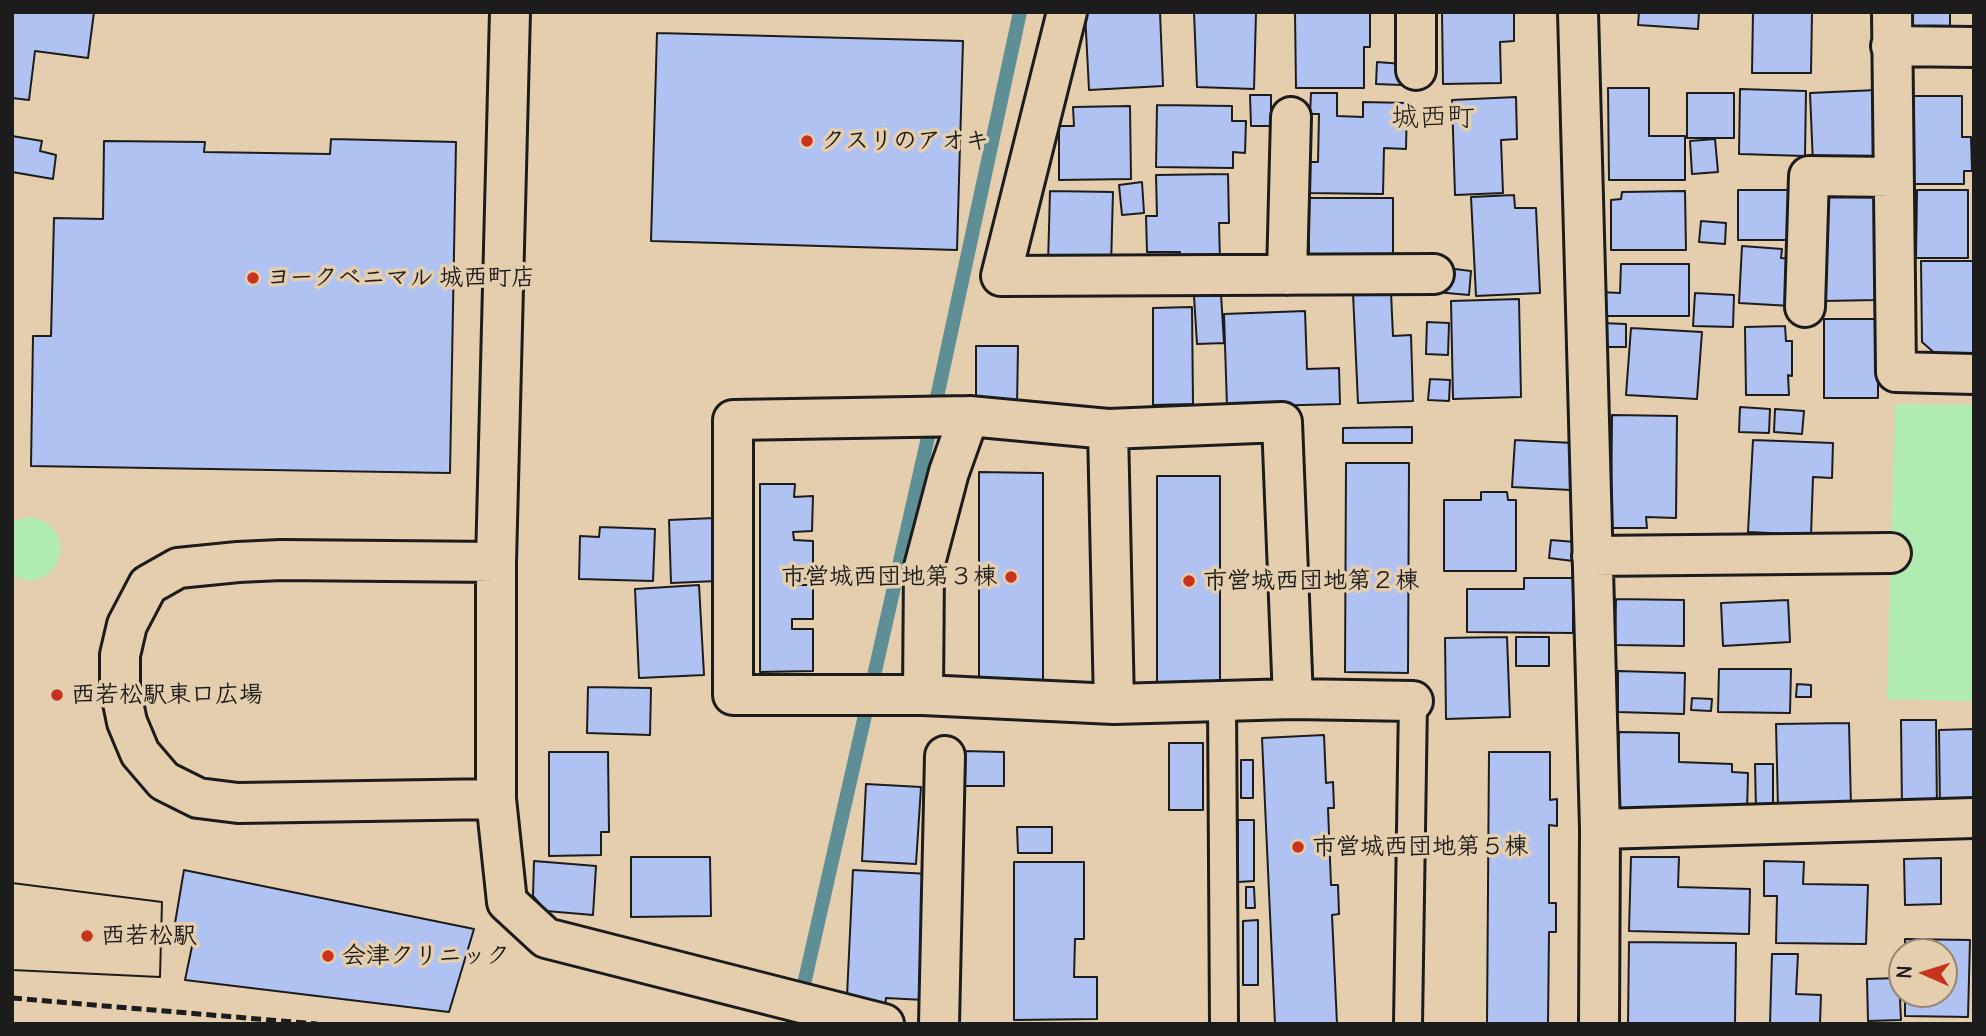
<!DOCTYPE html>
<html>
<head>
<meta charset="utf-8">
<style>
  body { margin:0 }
  #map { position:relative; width:1986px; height:1036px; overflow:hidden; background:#e4cead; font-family:Delius,sans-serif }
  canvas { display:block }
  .frame { position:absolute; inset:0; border:14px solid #1c1c1c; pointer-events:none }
  .north { position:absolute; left:1888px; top:938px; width:70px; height:70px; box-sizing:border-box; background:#e4cead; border:2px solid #948773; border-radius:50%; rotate:273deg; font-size:19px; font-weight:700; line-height:28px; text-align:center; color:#1c1c1c }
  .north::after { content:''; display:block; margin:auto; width:24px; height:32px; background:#c8321e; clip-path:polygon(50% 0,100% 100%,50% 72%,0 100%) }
</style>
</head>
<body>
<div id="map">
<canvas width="1986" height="1036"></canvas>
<div class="frame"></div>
<div class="north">N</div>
</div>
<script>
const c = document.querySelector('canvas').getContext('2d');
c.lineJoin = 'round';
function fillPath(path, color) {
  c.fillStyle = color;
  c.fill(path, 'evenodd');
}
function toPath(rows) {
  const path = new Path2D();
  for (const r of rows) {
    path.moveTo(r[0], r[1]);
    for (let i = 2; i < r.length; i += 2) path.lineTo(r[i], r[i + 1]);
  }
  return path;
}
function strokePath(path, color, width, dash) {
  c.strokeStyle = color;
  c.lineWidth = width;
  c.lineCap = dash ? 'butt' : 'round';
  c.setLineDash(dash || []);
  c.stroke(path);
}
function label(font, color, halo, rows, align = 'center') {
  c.font = font + ' Delius,"Klee One",sans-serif';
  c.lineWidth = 7;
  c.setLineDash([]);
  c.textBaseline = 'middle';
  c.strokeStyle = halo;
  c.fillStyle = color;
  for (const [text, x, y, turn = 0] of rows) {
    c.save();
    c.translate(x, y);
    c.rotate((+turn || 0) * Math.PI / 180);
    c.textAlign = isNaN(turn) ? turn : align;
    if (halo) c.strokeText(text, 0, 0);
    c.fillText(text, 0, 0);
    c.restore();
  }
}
fillPath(toPath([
  [1895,404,1974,405,1974,701,1887,699],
  [29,517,42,520,52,527,58,537,61,549,58,562,51,572,40,579,28,581,12,576,12,522]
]), '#afebb1');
strokePath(toPath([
  [795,1024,936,402,1020,12]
]), '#5f8f96', 14);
const building = toPath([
  [12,12,94,12,88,58,35,51,29,100,12,98,12,12],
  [1085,12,1160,12,1163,86,1089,90,1085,12],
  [1194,12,1256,12,1254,89,1197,87,1194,12],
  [1295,12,1370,12,1370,47,1364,47,1364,88,1296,88,1295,12],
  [1442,12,1514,12,1514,41,1500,42,1501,83,1443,84,1442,12],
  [1639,12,1699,12,1698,29,1638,25,1639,12],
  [1753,12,1812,12,1811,73,1752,73,1753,12],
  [1905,12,1950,12,1950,27,1905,27,1905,12],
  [657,33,963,41,957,250,651,241,657,33],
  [1377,62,1403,64,1402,85,1376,84,1377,62],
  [1608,88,1649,88,1649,136,1685,136,1685,180,1609,180,1608,88],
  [1740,89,1806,91,1805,156,1739,154,1740,89],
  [1877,90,1880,161,1813,164,1810,93,1877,90],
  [1311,93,1337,93,1337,116,1363,117,1363,102,1407,103,1406,149,1384,148,1383,194,1309,193,1310,162,1318,162,1319,114,1310,114,1311,93],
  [1687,93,1734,93,1734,138,1687,138,1687,93],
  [1250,95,1271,95,1271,126,1251,126,1250,95],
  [1910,96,1962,96,1962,137,1971,137,1972,171,1964,171,1964,184,1910,184,1910,96],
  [1516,97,1517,139,1501,140,1503,193,1455,195,1452,100,1516,97],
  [1157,105,1232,106,1232,121,1246,121,1245,153,1233,152,1233,168,1156,167,1157,105],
  [1130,106,1131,179,1059,180,1059,126,1074,126,1073,107,1130,106],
  [12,136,42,141,40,151,56,155,53,179,12,172,12,136],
  [331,139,456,142,450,473,31,466,33,336,51,336,54,218,103,219,104,141,205,142,204,152,330,154,331,139],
  [1715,139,1718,172,1692,174,1690,141,1715,139],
  [1228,174,1229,223,1219,223,1220,261,1179,259,1180,252,1147,252,1146,216,1157,216,1156,175,1228,174],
  [1142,182,1144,213,1122,215,1119,185,1142,182],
  [1738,190,1792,190,1792,240,1738,240,1738,190],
  [1917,190,1968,190,1968,258,1916,258,1917,190],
  [1050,191,1113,192,1111,266,1048,265,1050,191],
  [1685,191,1686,250,1611,250,1611,200,1621,199,1622,192,1685,191],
  [1514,195,1515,208,1536,208,1540,293,1476,296,1471,197,1514,195],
  [1821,196,1877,196,1877,300,1822,301,1821,196],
  [1309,198,1393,198,1393,261,1309,261,1309,198],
  [1701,221,1726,223,1725,244,1699,242,1701,221],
  [1742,246,1782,249,1781,258,1794,259,1791,306,1739,303,1742,246],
  [1921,261,1974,261,1974,356,1938,356,1922,342,1921,261],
  [1621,264,1689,264,1689,316,1599,316,1599,292,1620,293,1621,264],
  [1438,267,1471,271,1469,295,1436,292,1438,267],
  [1391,292,1393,336,1411,335,1413,401,1358,403,1353,293,1391,292],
  [1695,293,1734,295,1733,327,1693,326,1695,293],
  [1221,294,1224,343,1197,344,1194,296,1221,294],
  [1519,299,1521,397,1453,399,1451,301,1519,299],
  [1192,307,1193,404,1153,405,1153,308,1192,307],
  [1305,311,1307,369,1339,368,1340,404,1227,407,1224,314,1305,311],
  [1824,319,1878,319,1878,398,1824,398,1824,319],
  [1427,322,1449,323,1448,355,1426,354,1427,322],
  [1601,323,1626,324,1626,347,1600,347,1601,323],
  [1785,326,1786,341,1792,341,1792,376,1788,375,1789,395,1746,395,1745,327,1785,326],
  [1631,328,1702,332,1697,399,1626,395,1631,328],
  [976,346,1018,346,1017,406,976,405,976,346],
  [1430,379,1450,380,1449,401,1428,400,1430,379],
  [1740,407,1770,409,1769,433,1739,432,1740,407],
  [1775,409,1804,411,1802,434,1774,432,1775,409],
  [1612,415,1677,416,1676,518,1646,517,1647,528,1611,528,1612,415],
  [1412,427,1412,443,1343,443,1343,428,1412,427],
  [1515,440,1573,443,1571,490,1512,487,1515,440],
  [1753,440,1833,443,1832,478,1813,477,1811,535,1748,532,1753,440],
  [1346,463,1409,463,1408,673,1345,672,1346,463],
  [979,472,1043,473,1043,682,979,682,979,472],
  [1157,476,1220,476,1220,686,1157,686,1157,476],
  [760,484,795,484,794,497,813,496,812,531,793,532,794,540,813,541,813,578,794,579,794,585,813,585,813,619,792,619,792,629,813,629,813,671,760,672,760,484],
  [1481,492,1507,492,1508,500,1516,500,1516,571,1444,571,1444,500,1481,500,1481,492],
  [714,518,717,581,671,583,669,520,714,518],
  [600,527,655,529,653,581,579,579,580,536,599,537,600,527],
  [1551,540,1575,542,1573,561,1549,558,1551,540],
  [1524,578,1573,578,1573,633,1467,632,1467,589,1524,589,1524,578],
  [699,585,704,675,639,678,635,589,699,585],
  [1616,599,1684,600,1684,646,1615,645,1616,599],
  [1788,600,1790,642,1723,646,1721,603,1788,600],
  [1507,637,1510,717,1446,719,1445,638,1507,637],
  [1516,637,1549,637,1549,666,1516,666,1516,637],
  [1719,669,1791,669,1790,713,1718,712,1719,669],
  [1618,671,1685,673,1684,714,1618,712,1618,671],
  [1797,684,1811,685,1811,697,1796,697,1797,684],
  [588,687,651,688,650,735,587,733,588,687],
  [1692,698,1712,699,1711,711,1691,710,1692,698],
  [1901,720,1936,720,1937,809,1902,809,1901,720],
  [1849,723,1851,807,1778,809,1776,724,1849,723],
  [1974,729,1974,808,1940,809,1939,730,1974,729],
  [1619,732,1679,733,1679,762,1732,764,1732,772,1748,773,1747,812,1618,810,1619,732],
  [1324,735,1326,783,1333,782,1334,808,1328,808,1331,885,1338,885,1339,914,1332,915,1337,1024,1275,1024,1262,738,1324,735],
  [1169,743,1203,743,1203,810,1169,810,1169,743],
  [964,751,1004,752,1004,786,964,786,964,751],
  [549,752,608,752,609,832,601,832,601,855,549,856,549,752],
  [1489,752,1550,752,1550,800,1557,799,1557,826,1549,825,1549,903,1556,903,1556,932,1549,932,1548,1024,1487,1024,1489,752],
  [1241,760,1253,760,1253,798,1241,798,1241,760],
  [1755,764,1773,764,1773,810,1756,810,1755,764],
  [866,784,921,787,916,864,862,861,866,784],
  [1238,820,1254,820,1254,881,1238,882,1238,820],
  [1017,827,1052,827,1052,853,1018,853,1017,827],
  [631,857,710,857,711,916,631,917,631,857],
  [1631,857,1679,857,1678,887,1750,889,1749,934,1629,931,1631,857],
  [1941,858,1941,904,1905,905,1904,859,1941,858],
  [534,861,596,866,593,915,546,911,533,896,534,861],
  [1764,861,1804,862,1803,884,1868,885,1866,944,1776,943,1777,896,1764,896,1764,861],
  [1014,862,1084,862,1084,939,1075,939,1074,977,1097,977,1097,1019,1014,1020,1014,862],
  [184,870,474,929,449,1012,185,980,195,932,174,929,184,870],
  [853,870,930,874,924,1000,886,998,885,1007,847,996,853,870],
  [12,883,162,902,160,977,12,970,12,883],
  [12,883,162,902,160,977,12,970,12,883],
  [1246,887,1254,887,1255,908,1246,908,1246,887],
  [1258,920,1258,985,1243,985,1243,921,1258,920],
  [1905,939,1970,940,1968,1017,1905,1016,1905,994,1944,994,1944,952,1905,952,1905,939],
  [1629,942,1736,943,1735,1024,1628,1024,1629,942],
  [1772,954,1798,954,1796,994,1821,995,1820,1024,1770,1024,1772,954],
  [1899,978,1901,1020,1868,1021,1867,979,1899,978]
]);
fillPath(building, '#b0c2f2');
strokePath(building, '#1c1c1c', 2);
const service = toPath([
  [1222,700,1224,1024],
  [1408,1024,1413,701]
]);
const minor = toPath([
  [510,12,496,562,496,799,507,902,546,938,884,1024],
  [1067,12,1001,276,1434,274],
  [1416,12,1416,70],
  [1578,12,1600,829,1599,1024],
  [1892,12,1896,372,1974,374],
  [1891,46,1974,47],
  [1287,275,1291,117],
  [1805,307,1809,176,1893,177],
  [1108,429,1114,704],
  [1592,556,1891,553],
  [496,562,281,560,238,562,178,568,148,585,127,625,120,655,120,688,127,722,140,753,164,781,198,798,238,803,496,799],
  [923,695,924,567,949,472,969,416],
  [1293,699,1282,422,1108,429,969,416,733,420,733,695,923,695,1114,704,1293,699,1413,701],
  [1600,829,1974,818],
  [939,1024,945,756]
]);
strokePath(service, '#1c1c1c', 32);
strokePath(minor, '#1c1c1c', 44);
strokePath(service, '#e4cead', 26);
strokePath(minor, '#e4cead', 38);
strokePath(toPath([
  [12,998,317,1024]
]), '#1c1c1c', 5, [10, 5]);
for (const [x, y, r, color] of [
  [807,141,7,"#c8321e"],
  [253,278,7,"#c8321e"],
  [1011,577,7,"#c8321e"],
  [1189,581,7,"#c8321e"],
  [57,695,7,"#c8321e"],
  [1298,847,7,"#c8321e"],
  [87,936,7,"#c8321e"],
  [328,956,7,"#c8321e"]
]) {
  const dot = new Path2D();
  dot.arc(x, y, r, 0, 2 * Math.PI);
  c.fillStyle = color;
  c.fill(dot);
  strokePath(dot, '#e4cead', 2.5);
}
label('bold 24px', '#1c1c1c', '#e4cead', [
  ["クスリのアオキ",821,141],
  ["ヨークベニマル 城西町店",267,278],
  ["市営城西団地第３棟",997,577,"right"],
  ["市営城西団地第２棟",1203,581],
  ["西若松駅東口広場",71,695],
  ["市営城西団地第５棟",1312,847],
  ["西若松駅",101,936],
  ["会津クリニック",342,956]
], 'left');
label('28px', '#1c1c1c', '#e4cead', [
  ["城西町",1433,118]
]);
</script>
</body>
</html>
